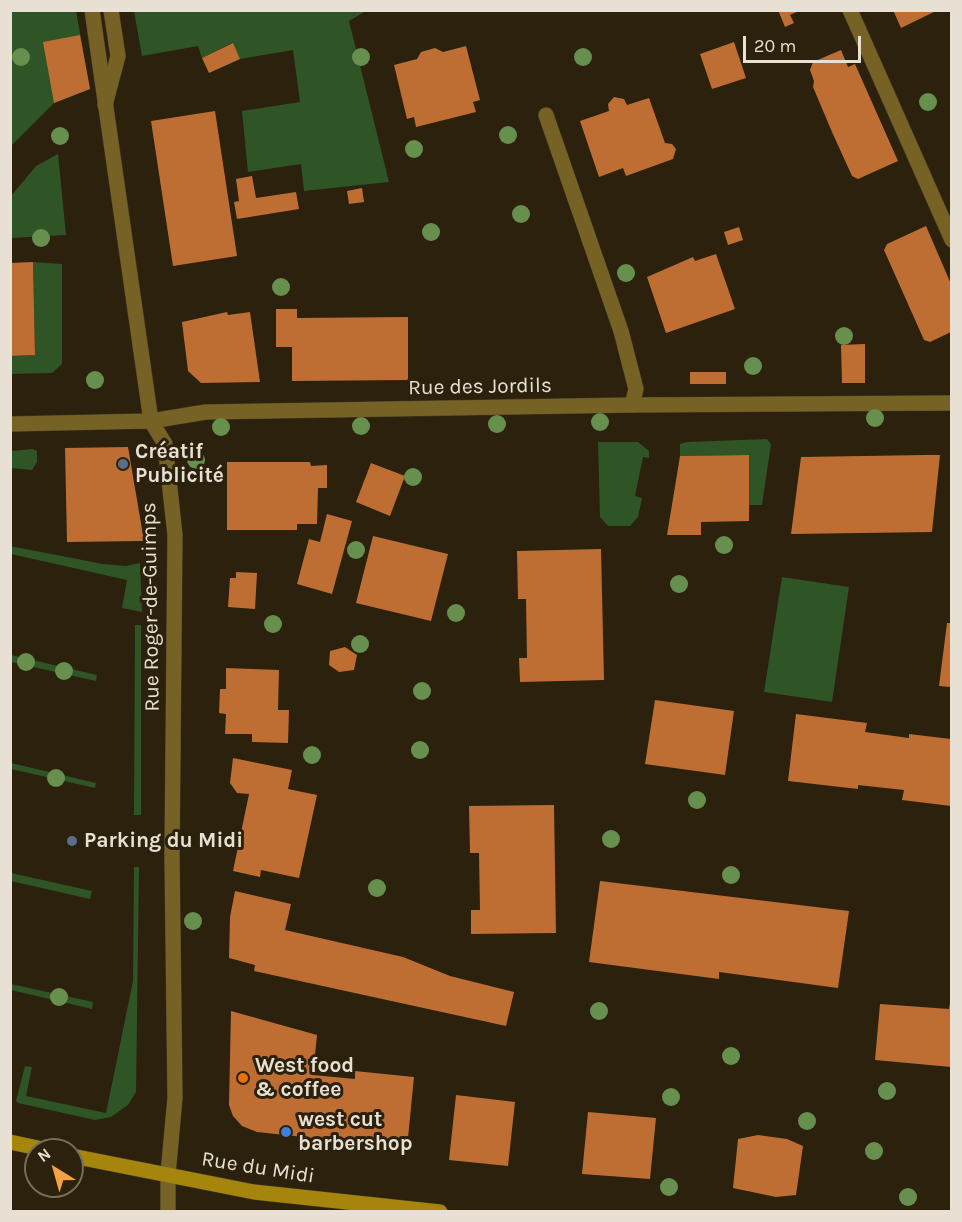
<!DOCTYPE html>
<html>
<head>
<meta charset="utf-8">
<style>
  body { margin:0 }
  #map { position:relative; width:962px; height:1222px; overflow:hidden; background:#2b210c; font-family:Karla,sans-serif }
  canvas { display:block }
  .frame { position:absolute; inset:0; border:12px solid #e7e0d3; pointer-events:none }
  .north { position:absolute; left:24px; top:1138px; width:60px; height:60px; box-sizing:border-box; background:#2b210c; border:2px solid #766d5c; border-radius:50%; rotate:323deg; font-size:16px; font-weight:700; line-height:24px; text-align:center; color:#e7e0d3 }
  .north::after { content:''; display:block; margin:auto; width:21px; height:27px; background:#f5a246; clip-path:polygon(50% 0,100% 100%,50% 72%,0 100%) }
  .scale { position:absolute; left:743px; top:36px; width:118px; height:27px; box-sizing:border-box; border:3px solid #e7e0d3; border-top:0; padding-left:8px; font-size:18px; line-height:21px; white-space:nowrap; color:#e7e0d3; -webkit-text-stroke:4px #2b210c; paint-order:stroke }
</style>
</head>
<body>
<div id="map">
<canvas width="962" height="1222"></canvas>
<div class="frame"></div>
<div class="north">N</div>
<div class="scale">20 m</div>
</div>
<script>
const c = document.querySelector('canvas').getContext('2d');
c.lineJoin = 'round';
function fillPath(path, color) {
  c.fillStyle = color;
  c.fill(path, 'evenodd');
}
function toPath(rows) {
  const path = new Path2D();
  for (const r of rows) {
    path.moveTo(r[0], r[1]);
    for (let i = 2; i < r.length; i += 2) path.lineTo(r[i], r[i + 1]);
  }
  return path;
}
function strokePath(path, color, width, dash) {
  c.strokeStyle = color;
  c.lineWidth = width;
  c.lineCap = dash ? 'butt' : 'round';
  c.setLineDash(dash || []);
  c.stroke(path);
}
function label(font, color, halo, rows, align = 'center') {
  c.font = font + ' Karla,sans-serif';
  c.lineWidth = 6;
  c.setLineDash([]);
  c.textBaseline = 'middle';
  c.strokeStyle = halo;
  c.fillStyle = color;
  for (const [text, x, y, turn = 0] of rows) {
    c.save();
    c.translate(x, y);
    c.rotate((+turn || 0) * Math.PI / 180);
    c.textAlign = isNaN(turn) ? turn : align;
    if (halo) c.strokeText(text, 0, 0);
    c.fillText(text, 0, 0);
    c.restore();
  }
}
fillPath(toPath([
  [11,11,76,11,90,89,54,103,11,146],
  [134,11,366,11,349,21,389,182,304,191,301,164,248,172,242,111,300,102,293,50,240,59,232,43,202,58,198,46,142,56],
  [58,154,66,235,11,238,11,196,36,166],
  [33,262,62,264,62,364,52,373,11,374,10,356,35,355],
  [767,439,771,444,762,505,749,505,749,455,680,456,680,444,687,442],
  [598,442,638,442,649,451,649,458,643,457,635,496,642,498,638,517,630,526,608,526,600,517],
  [33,449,37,451,37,462,32,470,11,468,11,451],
  [10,546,103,564,126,566,140,563,142,612,122,608,127,580,11,554],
  [782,577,849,587,832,702,764,692],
  [135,625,141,625,141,815,134,815],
  [11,655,97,675,96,681,11,662],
  [11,763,96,783,95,788,11,769],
  [134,867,139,867,136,1092,128,1105,111,1117,95,1120,18,1103,16,1101,25,1066,32,1067,26,1096,106,1113,133,981],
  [11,873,92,891,90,899,11,881],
  [11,984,93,1002,92,1009,11,990]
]), '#2f5426');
fillPath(toPath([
  [778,10,801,10,790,15,794,23,785,27],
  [893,10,938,10,901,28],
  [80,35,90,89,54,103,43,42],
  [734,42,746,78,712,89,700,54],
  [233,43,240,59,209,73,202,58],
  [466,46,480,100,473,102,476,112,416,127,414,117,407,119,394,65,417,59,421,52,435,48,443,52],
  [841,50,848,67,855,64,898,161,858,179,852,176,832,132,813,87,814,81,810,70,813,62],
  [614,97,624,99,627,105,649,98,665,143,672,144,676,149,673,159,626,176,623,168,599,177,580,121,609,111,608,104],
  [215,111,237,256,173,266,151,121],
  [252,176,256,198,296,192,299,209,237,219,234,202,239,201,236,179],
  [362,188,364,202,349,204,347,191],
  [926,226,951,284,951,332,930,342,924,340,884,250,887,244],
  [739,227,743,240,728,245,724,232],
  [716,254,735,309,666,333,647,277,693,257,695,261],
  [33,262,35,355,10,356,10,263],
  [276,309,297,309,297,318,408,317,408,380,292,381,292,347,276,347],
  [227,312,228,315,250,312,260,382,201,383,188,371,182,322],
  [865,344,865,383,842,383,841,345],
  [690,372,726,372,726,384,690,384],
  [128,447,144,541,67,542,65,448],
  [749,455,749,521,701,522,701,535,667,535,680,456],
  [925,455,940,455,932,532,791,534,801,457],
  [227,462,310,462,311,466,327,465,327,488,318,488,317,524,297,524,297,530,227,530],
  [371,463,405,476,390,516,356,502],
  [327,514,352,521,332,594,297,584,309,539,320,542],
  [373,536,448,554,431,621,356,603],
  [601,549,604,680,520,682,519,658,527,658,526,599,518,599,517,551],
  [236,572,257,573,255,609,228,607,230,578,236,578],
  [947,623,951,623,951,687,939,686],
  [345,647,357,655,354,670,339,672,329,665,330,651],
  [226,668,279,670,278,710,289,710,288,743,252,742,252,734,225,734,226,714,219,713,220,689,226,689],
  [655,700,734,711,725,775,645,764],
  [796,714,867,723,865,732,909,738,909,734,951,739,951,806,902,800,904,790,858,785,858,789,788,781],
  [233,758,292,770,288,789,317,795,299,878,261,870,260,877,233,871,249,794,237,793,230,783],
  [554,805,556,933,471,934,471,910,480,910,479,853,470,853,469,806],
  [600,881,849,911,838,988,719,972,719,979,589,962],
  [235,891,291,904,285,930,403,957,450,976,514,992,506,1026,254,971,255,965,229,958,230,917],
  [950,1003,951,1067,875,1060,880,1004,949,1009],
  [231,1011,317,1035,313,1075,355,1079,355,1071,414,1077,407,1148,257,1132,242,1126,233,1116,229,1105],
  [456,1095,515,1102,508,1166,449,1160],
  [588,1112,656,1118,650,1179,582,1174],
  [758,1135,787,1139,803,1146,796,1195,776,1197,733,1188,738,1139]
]), '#be6e33');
const service = toPath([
  [850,10,952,240],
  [105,105,118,56,111,10],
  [546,115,621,331,636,389,632,405]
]);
const minor = toPath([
  [92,10,151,421,165,444,175,535,172,856,175,1098,168,1174,168,1212],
  [10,424,151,421,206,412,632,405,952,403]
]);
const secondary = toPath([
  [10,1142,47,1150],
  [72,1156,254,1192,440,1212]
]);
strokePath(service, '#453c28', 16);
strokePath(minor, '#453c28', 16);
strokePath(secondary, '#453c28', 16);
strokePath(service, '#766225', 15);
strokePath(minor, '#766225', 15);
strokePath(secondary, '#a6850c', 15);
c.fillStyle = '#678f4e';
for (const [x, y] of [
  [21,57],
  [361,57],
  [583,57],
  [928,102],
  [508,135],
  [60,136],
  [414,149],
  [521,214],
  [431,232],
  [41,238],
  [626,273],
  [281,287],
  [844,336],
  [753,366],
  [95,380],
  [875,418],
  [600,422],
  [497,424],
  [361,426],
  [221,427],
  [196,460],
  [413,477],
  [724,545],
  [356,550],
  [679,584],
  [456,613],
  [273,624],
  [360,644],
  [26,662],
  [64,671],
  [422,691],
  [420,750],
  [312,755],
  [56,778],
  [697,800],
  [611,839],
  [731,875],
  [377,888],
  [193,921],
  [59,997],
  [599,1011],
  [731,1056],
  [887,1091],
  [671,1097],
  [807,1121],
  [874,1151],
  [669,1187],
  [908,1197]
]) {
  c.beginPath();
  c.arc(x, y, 9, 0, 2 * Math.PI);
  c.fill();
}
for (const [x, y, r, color] of [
  [123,464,6,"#5c6f8a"],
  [72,841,6,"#5c6f8a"],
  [243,1078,6,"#e8710a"],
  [286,1132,6,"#3f7fe0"]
]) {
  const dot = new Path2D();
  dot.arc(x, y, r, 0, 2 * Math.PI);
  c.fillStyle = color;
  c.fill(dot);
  strokePath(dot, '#2b210c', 2);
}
label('21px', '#e7e0d3', '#2b210c', [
  ["Rue des Jordils",480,387,-1],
  ["Rue Roger-de-Guimps",151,607,-91],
  ["Rue du Midi",258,1168,9]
]);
label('bold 21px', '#e7e0d3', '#2b210c', [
  ["Créatif",135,452],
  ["Publicité",135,476],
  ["Parking du Midi",84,841],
  ["West food",255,1066],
  ["& coffee",255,1090],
  ["west cut",298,1120],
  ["barbershop",298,1144]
], 'left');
</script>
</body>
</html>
